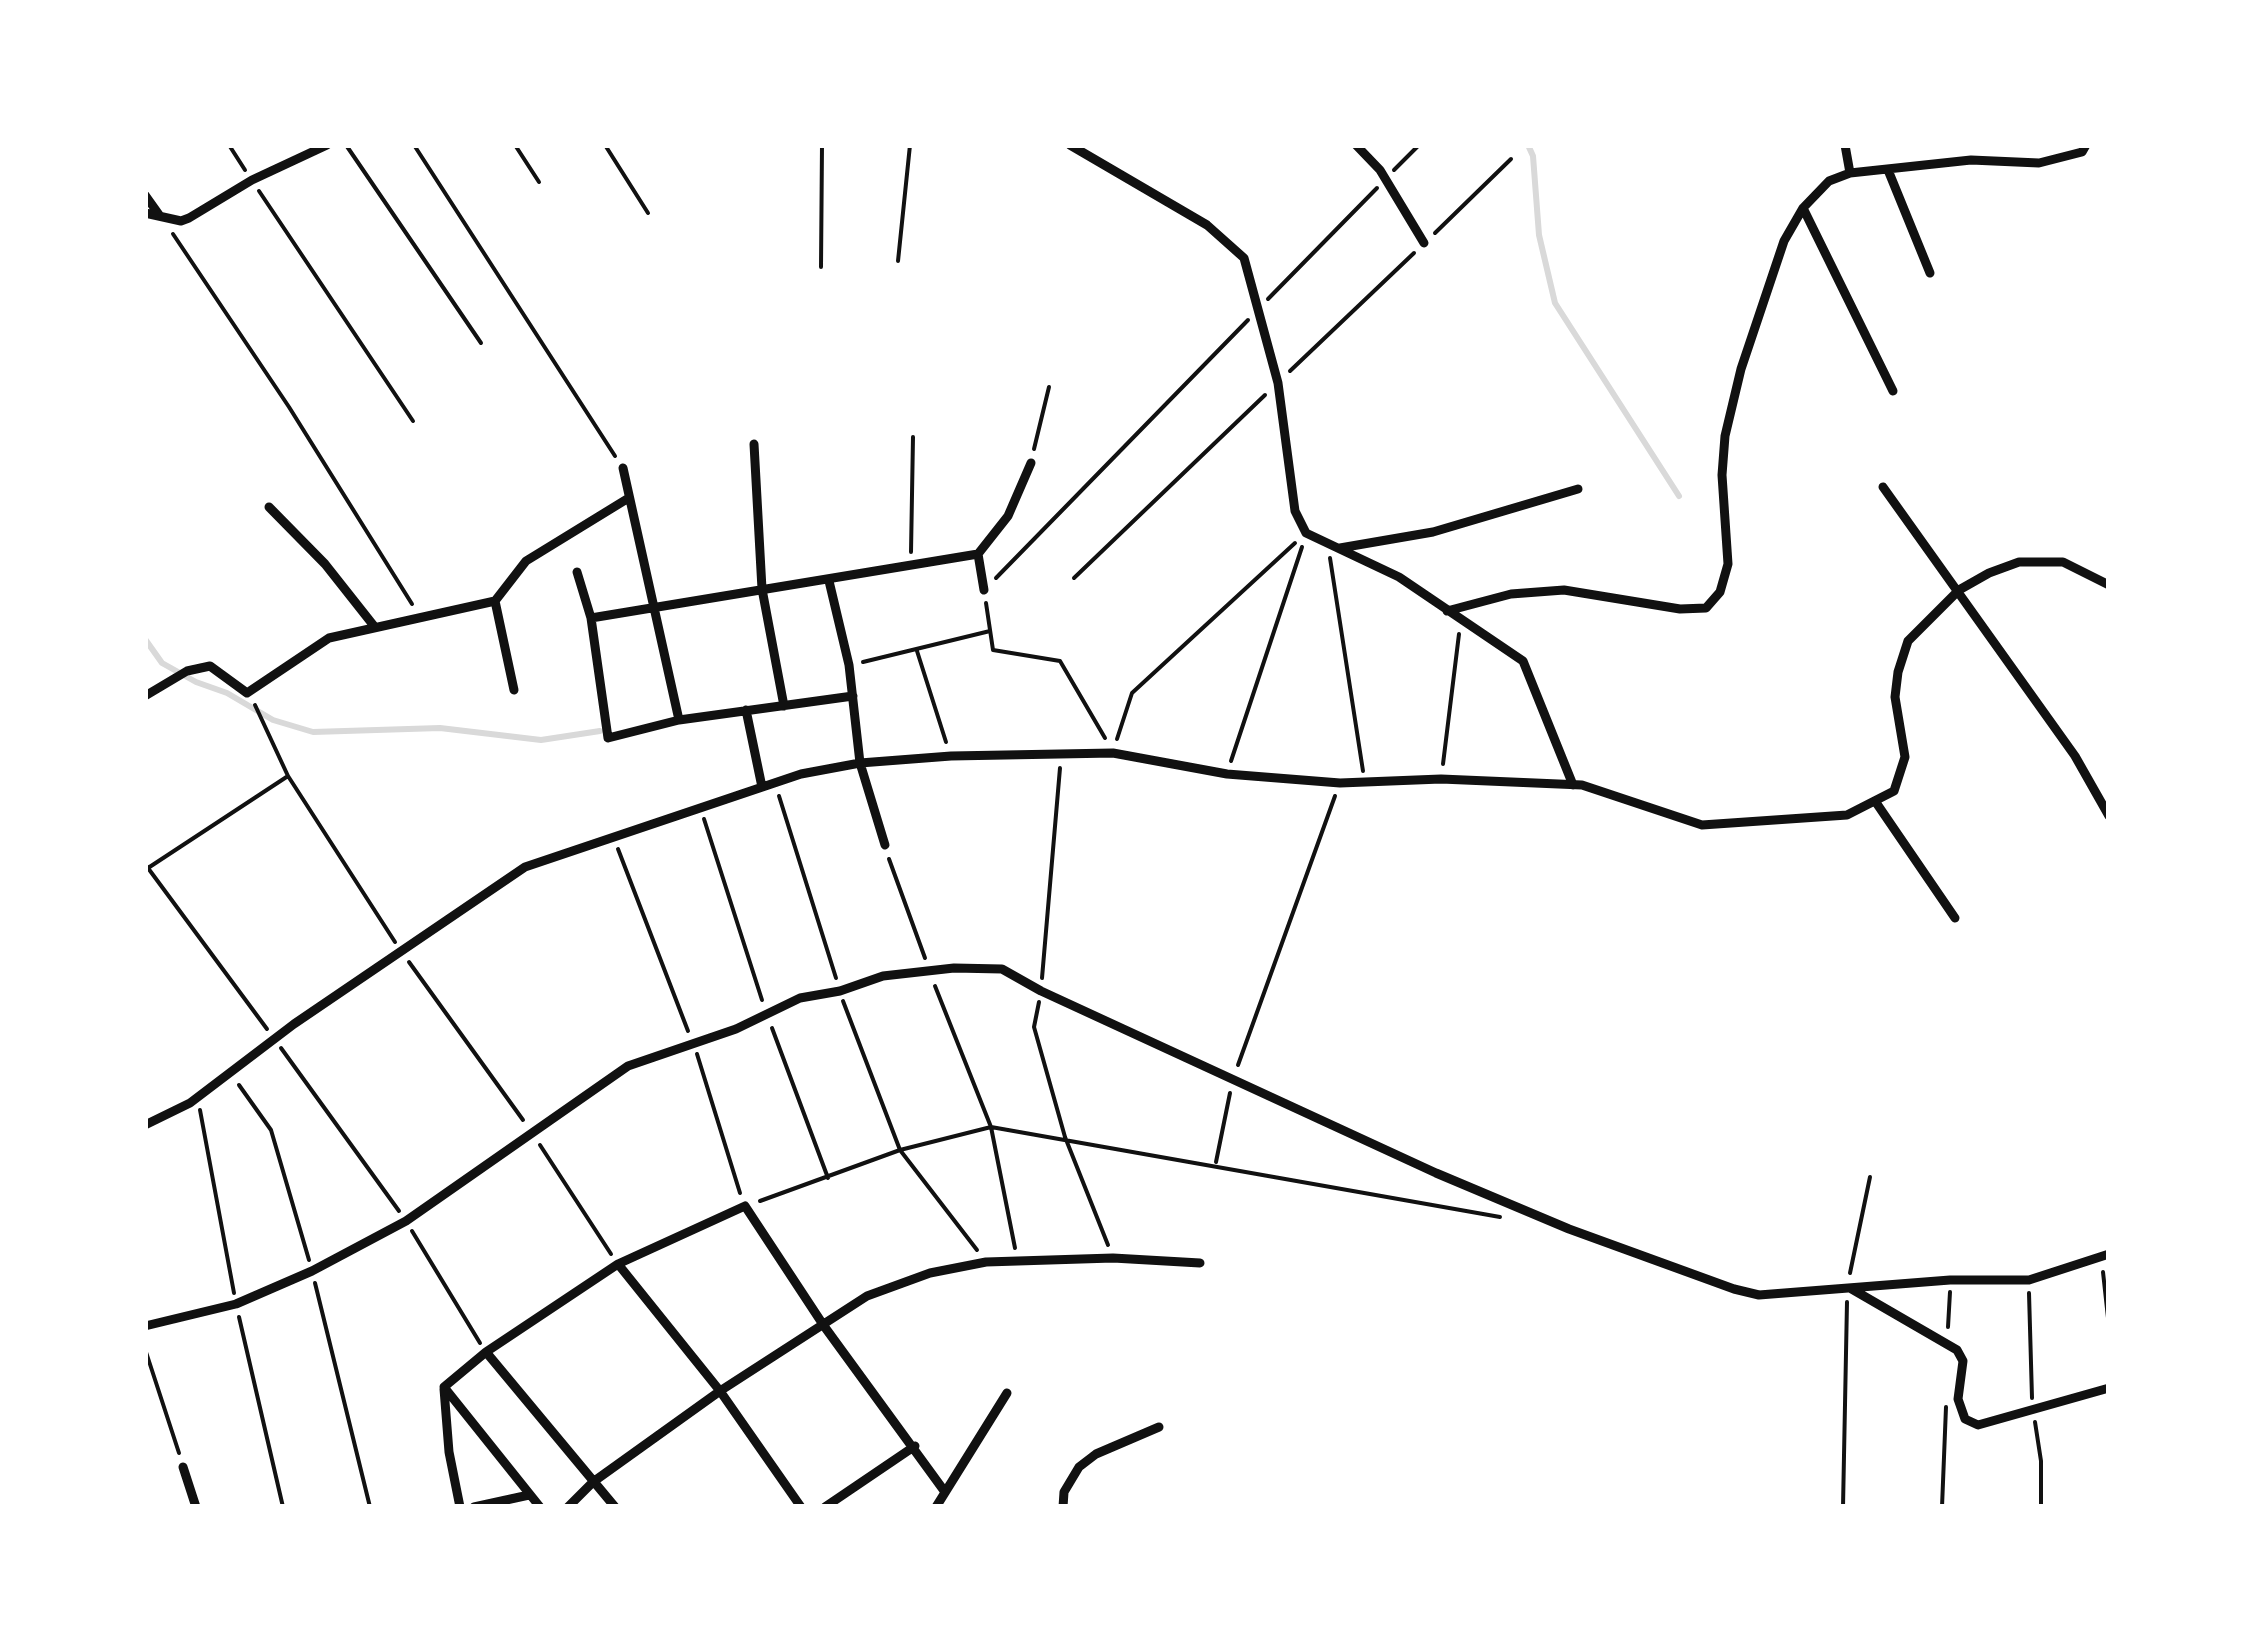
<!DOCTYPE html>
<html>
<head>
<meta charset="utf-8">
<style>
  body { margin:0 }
  #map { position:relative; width:2254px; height:1652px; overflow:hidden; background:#fff; font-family:"Titillium Web",sans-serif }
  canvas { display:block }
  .frame { position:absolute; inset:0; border:148px solid #fff; pointer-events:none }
</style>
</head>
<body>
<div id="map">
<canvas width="2254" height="1652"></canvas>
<div class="frame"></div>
</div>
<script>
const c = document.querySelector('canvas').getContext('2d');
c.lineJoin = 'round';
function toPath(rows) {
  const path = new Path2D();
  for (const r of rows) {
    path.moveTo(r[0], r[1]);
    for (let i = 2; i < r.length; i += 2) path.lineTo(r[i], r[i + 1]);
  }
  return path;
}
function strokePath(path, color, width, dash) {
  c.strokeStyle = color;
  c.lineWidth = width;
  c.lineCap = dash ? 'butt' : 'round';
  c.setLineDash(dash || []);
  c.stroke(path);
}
strokePath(toPath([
  [1528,145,1533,156,1539,235,1555,303,1679,496],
  [145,639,162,663,196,682,227,693,273,720,313,732,440,728,541,740,600,731]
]), '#d9d9d9', 6);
strokePath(toPath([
  [229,145,245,170],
  [346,145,481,343],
  [414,145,615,456],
  [515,145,539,182],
  [605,145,648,213],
  [1394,170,1419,145],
  [259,191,413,421],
  [1435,233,1511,159],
  [173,234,289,407,412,604],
  [898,261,910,145],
  [821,267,822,145],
  [1268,299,1377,188],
  [1290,371,1414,253],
  [1034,449,1049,387],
  [911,552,913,437],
  [1330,558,1363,771],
  [996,578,1248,320],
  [1074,578,1265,395],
  [986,603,993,650,1060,661,1105,738],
  [917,651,946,742],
  [863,662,990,631],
  [255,705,288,776,395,942],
  [1117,739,1132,693,1295,543],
  [1231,761,1302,547],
  [1443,764,1459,634],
  [779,796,836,978],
  [704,819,762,1000],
  [618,849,688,1031],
  [889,859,925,958],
  [145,864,267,1029],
  [148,868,288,776],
  [409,962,523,1120],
  [1042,978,1060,768],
  [935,986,991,1127,1015,1248],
  [843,1001,900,1150,977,1250],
  [1039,1002,1034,1027,1065,1137,1108,1245],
  [772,1028,828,1178],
  [281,1048,399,1211],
  [697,1054,740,1193],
  [1238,1065,1335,796],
  [239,1085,271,1130,309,1260],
  [200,1110,234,1293],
  [540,1145,611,1254],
  [1216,1162,1230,1093],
  [760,1201,900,1150,991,1127,1500,1217],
  [412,1231,480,1343],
  [2103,1272,2109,1327],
  [1850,1273,1870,1177],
  [315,1283,370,1507],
  [2029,1293,2032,1398],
  [239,1317,283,1507],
  [1948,1327,1950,1292],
  [145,1349,179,1453],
  [2035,1422,2041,1461,2041,1507],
  [1843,1507,1847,1302],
  [1942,1507,1946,1407]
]), '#111', 4);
strokePath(toPath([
  [1070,145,1207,225,1244,258,1278,383,1295,511,1306,533,1399,577,1523,661,1573,785],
  [1356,145,1380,170,1424,243],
  [1845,145,1850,173],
  [1888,170,1930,273],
  [145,195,160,216],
  [1803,208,1893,391],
  [145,213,181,221,189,218,252,180,327,145],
  [754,444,762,589,784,706],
  [623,468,679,720],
  [1883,487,2075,756,2109,816],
  [269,507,325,564,374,626],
  [1340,548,1433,532,1578,489],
  [978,554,1008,516,1031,463],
  [577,572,591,618,608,738,679,720,853,696],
  [829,581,849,665,860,763,885,845],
  [1447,611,1511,594,1564,590,1680,609,1706,608,1720,592,1728,564,1722,475,1725,436,1741,369,1784,241,1803,208,1829,181,1850,173,1971,160,2039,163,2082,152,2086,145],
  [591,618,978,554,984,590],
  [514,690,495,601,526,561,627,499],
  [145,696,187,671,210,666,247,693,329,638,495,601],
  [746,710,762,787],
  [1875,801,1955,918],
  [145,1125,190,1103,294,1024,525,867,801,774,860,763,951,756,1113,753,1227,774,1340,783,1441,779,1582,785,1702,825,1847,815,1894,791,1905,757,1895,697,1898,672,1908,641,1959,590,1989,573,2019,562,2063,562,2109,585],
  [618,1264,720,1391,801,1507],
  [1850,1288,1957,1350,1963,1361,1958,1399,1965,1419,1978,1425,2109,1388],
  [145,1326,236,1304,312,1271,406,1221,628,1066,736,1029,800,998,840,991,883,976,954,968,1002,969,1041,991,1436,1173,1569,1229,1734,1289,1759,1295,1950,1280,2029,1280,2109,1254],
  [486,1352,615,1507],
  [444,1387,486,1352,618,1264,745,1206,824,1326,945,1492],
  [444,1387,540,1507],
  [444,1389,449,1452,460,1507],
  [183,1467,196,1507],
  [474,1507,529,1495],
  [568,1507,593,1482,720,1391,867,1296,930,1273,986,1262,1113,1258,1200,1263],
  [825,1507,915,1446],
  [936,1507,1007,1393],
  [1063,1507,1064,1492,1079,1467,1096,1454,1159,1427]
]), '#111', 9);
</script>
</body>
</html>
